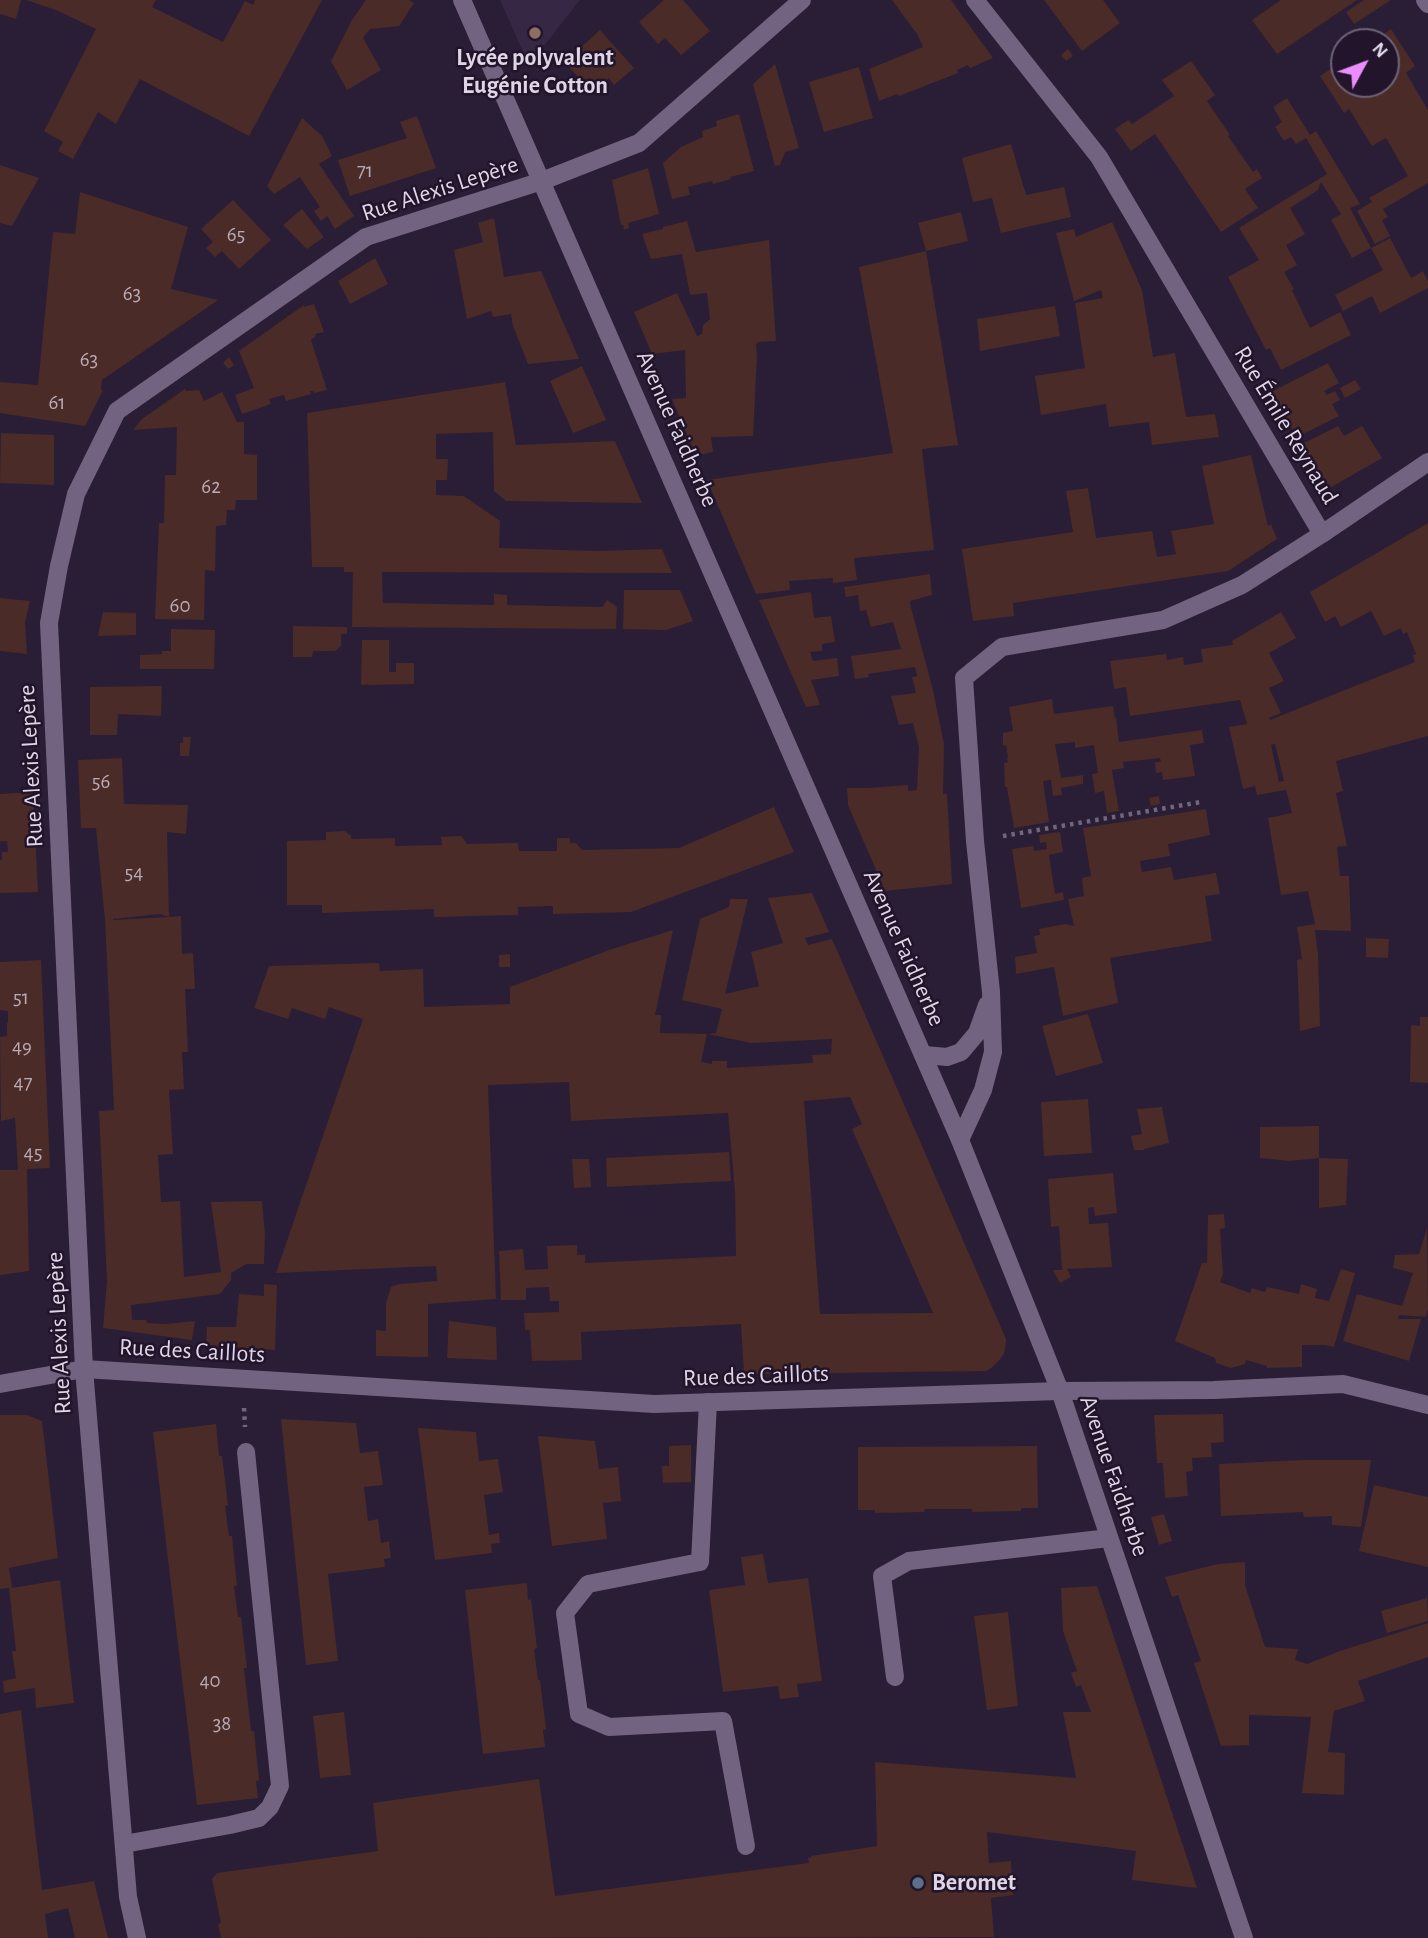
<!DOCTYPE html>
<html>
<head>
<meta charset="utf-8">
<style>
  body { margin:0 }
  #map { position:relative; width:1428px; height:1938px; overflow:hidden; background:#2a1d36; font-family:"Alegreya Sans",sans-serif }
  canvas { display:block }
  .north { position:absolute; left:1330px; top:28px; width:70px; height:70px; box-sizing:border-box; background:#21142b; border:2px solid #6d6276; border-radius:50%; rotate:49deg; font-size:19px; font-weight:700; line-height:28px; text-align:center; color:#ded6e6 }
  .north::after { content:''; display:block; margin:auto; width:24px; height:32px; background:#eb8dfc; clip-path:polygon(50% 0,100% 100%,50% 72%,0 100%) }
</style>
</head>
<body>
<div id="map">
<canvas width="1428" height="1938"></canvas>
<div class="north">N</div>
</div>
<script>
const c = document.querySelector('canvas').getContext('2d');
c.lineJoin = 'round';
function fillPath(path, color) {
  c.fillStyle = color;
  c.fill(path, 'evenodd');
}
function toPath(rows) {
  const path = new Path2D();
  for (const r of rows) {
    path.moveTo(r[0], r[1]);
    for (let i = 2; i < r.length; i += 2) path.lineTo(r[i], r[i + 1]);
  }
  return path;
}
function strokePath(path, color, width, dash) {
  c.strokeStyle = color;
  c.lineWidth = width;
  c.lineCap = dash ? 'butt' : 'round';
  c.setLineDash(dash || []);
  c.stroke(path);
}
function label(font, color, halo, rows, align = 'center') {
  c.font = font + ' "Alegreya Sans",sans-serif';
  c.lineWidth = 5;
  c.setLineDash([]);
  c.textBaseline = 'middle';
  c.strokeStyle = halo;
  c.fillStyle = color;
  for (const [text, x, y, turn = 0] of rows) {
    c.save();
    c.translate(x, y);
    c.rotate((+turn || 0) * Math.PI / 180);
    c.textAlign = isNaN(turn) ? turn : align;
    if (halo) c.strokeText(text, 0, 0);
    c.fillText(text, 0, 0);
    c.restore();
  }
}
fillPath(toPath([
  [500,0,580,0,529,65]
]), '#362744');
fillPath(toPath([
  [0,0,21,0,16,19,0,14],
  [26,0,156,0,152,7,223,42,245,1,253,5,255,0,322,0,249,136,140,79,116,124,98,112,73,159,58,151,63,142,44,131,96,29,56,10],
  [366,0,409,0,414,3,399,26,370,29,363,38,381,70,347,90,331,61,352,20],
  [664,0,683,0,710,31,681,55,665,38,658,44,639,22],
  [892,0,951,0,993,58,970,68,968,65,957,70,958,73,899,96,897,94,879,101,869,69,923,47,917,34],
  [1044,0,1103,0,1120,23,1082,51],
  [1281,0,1357,0,1277,54,1252,20],
  [1364,0,1391,0,1354,24,1346,12],
  [1391,29,1415,66,1406,73,1428,110,1428,183,1383,209,1388,217,1382,220,1390,236,1375,244,1357,211,1372,202,1369,198,1408,176,1386,138,1372,146,1349,109,1344,113,1320,76,1344,60,1344,84,1386,84,1386,42,1372,42],
  [600,30,634,68,614,85,609,78,592,93,565,62],
  [1068,49,1073,56,1066,61,1061,55],
  [1191,61,1215,95,1207,101,1230,135,1228,136,1253,172,1257,169,1262,178,1245,189,1258,208,1221,232,1155,134,1131,151,1115,129,1128,120,1132,124,1174,96,1162,80],
  [775,64,799,148,785,152,780,165,775,166,753,84],
  [859,67,873,118,824,132,809,82],
  [1287,98,1310,135,1316,131,1360,204,1350,208,1371,248,1352,258,1331,220,1341,214,1321,182,1318,190,1290,208,1305,234,1286,245,1297,265,1284,272,1294,289,1292,290,1310,328,1340,312,1351,335,1281,370,1270,348,1266,350,1228,277,1259,260,1239,228,1327,174,1306,138,1296,144,1291,137,1284,141,1275,127,1282,122,1273,107],
  [739,114,754,171,730,177,731,179,713,184,712,181,688,187,690,195,672,199,663,163,681,147,703,137,702,131,717,126,716,121],
  [417,116,436,168,350,196,338,160,407,138,400,122],
  [302,118,322,136,332,156,319,164,354,216,335,229,327,216,321,221,314,211,320,207,300,177,274,194,267,186],
  [1011,144,1026,195,1064,187,1071,217,1001,233,992,198,973,202,962,158],
  [0,165,39,178,12,226,0,223],
  [648,168,659,214,628,223,629,228,624,230,623,225,621,225,612,180],
  [80,192,188,227,171,289,218,300,102,380,101,390,103,390,85,426,0,413,0,382,38,385,53,232,75,234],
  [233,200,271,240,239,269,222,251,215,257,206,248,213,242,201,229],
  [302,209,324,237,307,249,283,225],
  [961,212,968,241,926,251,918,223],
  [494,218,504,277,541,271,579,359,528,364,513,326,511,314,493,317,491,311,467,319,454,250,483,242,478,223],
  [687,221,696,252,769,240,776,341,758,342,756,344,757,356,753,436,711,437,713,452,696,456,672,399,686,398,685,350,652,354,634,312,677,293,697,336,702,334,703,325,710,319,707,293,690,295,682,254,651,259,642,234,663,229,663,227],
  [1112,222,1142,290,1153,357,1175,353,1186,417,1215,414,1219,437,1152,445,1149,422,1109,427,1106,404,1041,415,1035,376,1085,368,1075,303,1103,298,1101,290,1074,301,1056,233,1074,229,1076,237],
  [1390,238,1411,278,1423,271,1428,281,1428,288,1380,313,1372,296,1343,311,1335,295,1383,270,1371,248],
  [926,251,958,445,922,449,934,550,854,558,857,580,833,583,833,578,789,581,790,590,756,594,707,480,893,453,859,267],
  [375,258,388,284,350,304,338,281],
  [314,304,324,332,315,334,316,336,311,340,327,390,314,393,313,391,310,391,311,394,286,401,284,395,269,399,271,404,242,414,235,395,254,388,239,351,304,305,304,307],
  [1055,306,1060,336,980,351,977,319],
  [229,357,234,365,228,369,223,363],
  [1328,363,1339,383,1324,391,1327,395,1335,391,1340,400,1332,404,1339,416,1297,437,1271,392],
  [582,366,606,420,573,433,550,381],
  [1355,380,1361,389,1345,398,1340,388],
  [505,382,516,445,615,441,642,503,506,501,494,491,493,432,436,434,436,459,448,459,447,480,436,480,436,495,464,496,500,521,499,548,597,551,662,549,672,573,382,572,383,603,494,605,494,594,507,595,507,605,602,607,607,600,617,607,616,629,352,627,353,572,344,572,344,567,312,567,307,413],
  [185,389,186,391,199,390,204,401,222,392,237,422,244,422,244,454,257,455,257,500,236,500,235,510,227,510,226,525,216,526,215,571,205,570,204,620,155,619,159,523,164,523,165,475,176,475,177,427,133,430,142,419],
  [1338,426,1344,436,1362,426,1382,458,1328,489,1302,444],
  [1,433,54,435,54,485,0,483],
  [1251,455,1268,526,1271,524,1277,539,1228,571,1013,603,1014,616,973,621,962,549,1073,532,1066,491,1088,488,1096,538,1152,531,1157,557,1176,554,1171,531,1214,524,1202,466],
  [1428,523,1428,736,1336,761,1343,791,1336,793,1347,846,1337,847,1340,876,1349,876,1351,931,1315,930,1318,954,1320,1026,1300,1031,1297,960,1302,959,1297,927,1315,924,1308,891,1281,895,1268,818,1292,813,1286,790,1257,795,1255,786,1243,789,1229,727,1247,724,1240,700,1130,716,1126,687,1114,689,1110,661,1166,654,1167,660,1183,657,1184,665,1203,662,1201,649,1233,645,1232,641,1281,612,1296,638,1269,653,1284,681,1269,688,1281,713,1269,718,1270,720,1415,662,1413,655,1416,654,1407,632,1403,634,1401,628,1384,636,1371,611,1341,627,1335,616,1325,622,1310,592],
  [1275,744,1284,781,1279,782,1271,745],
  [930,574,932,595,910,601,910,604,933,690,944,744,943,794,947,794,952,884,885,891,848,805,847,788,868,788,908,785,908,791,917,790,919,747,913,723,899,725,891,696,916,693,912,677,917,676,915,667,868,674,869,677,855,679,851,656,901,649,893,622,871,627,866,610,860,611,858,595,846,597,844,587],
  [624,590,680,590,693,621,666,630,623,629],
  [811,592,814,618,831,616,835,642,822,644,822,651,810,652,813,661,837,658,839,676,811,680,820,705,806,707,759,600],
  [0,598,30,601,25,623,27,654,0,651],
  [103,612,136,613,136,635,98,636],
  [293,626,347,627,347,634,341,634,341,646,335,651,313,651,312,657,293,657],
  [171,629,215,630,214,669,140,669,140,655,162,654,162,651,171,651],
  [362,640,389,640,389,672,396,672,396,663,414,663,414,684,361,685],
  [162,686,161,716,118,714,117,735,90,735,90,687],
  [1052,699,1054,714,1113,706,1115,718,1116,717,1119,742,1202,730,1204,743,1190,745,1195,776,1163,780,1162,772,1156,773,1155,762,1161,762,1160,758,1123,762,1124,768,1112,770,1119,811,1107,813,1104,791,1095,793,1092,774,1098,773,1094,745,1075,748,1075,742,1055,744,1061,778,1083,775,1083,784,1061,788,1062,795,1053,796,1051,780,1043,781,1049,822,1014,828,1007,787,1005,787,1004,763,1008,762,1007,757,1008,757,1006,745,1003,746,1003,733,1013,731,1009,707],
  [183,737,191,737,189,756,180,756,180,743,183,743],
  [122,758,124,804,188,805,186,834,167,832,169,917,181,916,182,954,193,953,195,989,185,989,188,1052,182,1052,184,1089,169,1090,173,1154,158,1155,161,1202,180,1201,184,1277,221,1272,211,1202,262,1201,265,1234,264,1264,246,1264,231,1273,231,1280,220,1294,131,1305,132,1320,146,1320,147,1323,166,1324,195,1321,192,1340,103,1328,107,1281,99,1111,114,1110,105,920,96,828,81,828,78,760],
  [160,914,169,917,113,920,113,919],
  [33,792,38,892,0,893,0,860,2,860,2,852,8,852,7,841,0,841,0,794],
  [1159,796,1160,804,1151,806,1149,798],
  [774,807,794,852,631,912,553,914,553,906,518,907,518,915,434,917,434,909,322,913,322,905,287,905,287,841,326,840,326,832,345,831,351,836,351,839,395,838,395,846,442,845,441,837,461,836,466,842,466,844,518,843,519,851,557,851,557,838,570,838,570,843,576,843,582,850,679,848],
  [1206,809,1210,835,1168,844,1170,856,1140,861,1142,872,1171,867,1174,880,1216,873,1220,894,1205,896,1212,941,1110,958,1118,1003,1063,1016,1054,967,1016,974,1015,957,1037,953,1034,936,1040,935,1039,929,1065,924,1074,926,1068,899,1084,896,1082,878,1091,876,1083,828],
  [1060,832,1063,852,1049,855,1055,894,1063,892,1064,900,1021,908,1012,849,1033,846,1034,851,1047,849,1046,842,1040,843,1039,835],
  [812,893,829,932,805,938,808,945,832,939,1006,1339,1005,1351,1002,1357,991,1368,986,1371,744,1374,741,1324,581,1332,582,1360,532,1361,530,1330,525,1330,524,1313,559,1312,559,1301,550,1301,549,1287,526,1288,526,1300,501,1300,499,1251,523,1249,525,1270,548,1269,547,1246,577,1245,577,1255,585,1255,585,1263,736,1256,735,1191,728,1113,571,1121,569,1082,488,1085,496,1299,428,1304,428,1357,376,1356,376,1330,386,1331,386,1303,391,1287,399,1284,437,1281,436,1266,276,1273,363,1019,329,1007,325,1019,292,1008,288,1019,254,1008,269,966,379,963,380,971,423,969,424,1007,510,1004,510,987,612,949,673,930,655,1015,661,1015,660,1033,707,1034,701,1062,712,1064,712,1061,727,1061,727,1068,813,1063,812,1055,831,1054,832,1039,751,1043,708,1034,716,1033,722,1009,682,1000,700,919,729,907,730,899,748,899,725,994,759,986,751,952,783,943,768,898],
  [850,1097,862,1124,852,1129,933,1313,820,1314,804,1101],
  [1366,938,1389,939,1388,958,1366,957],
  [510,954,510,967,499,967,499,955],
  [41,960,50,1168,27,1169,29,1271,0,1275,0,1170,18,1170,15,1118,1,1121,0,1037,7,1036,7,1023,8,1023,8,1011,0,1010,0,962],
  [1088,1014,1103,1063,1056,1076,1042,1026],
  [1420,1017,1428,1017,1428,1083,1410,1082,1411,1025,1420,1026],
  [1088,1099,1092,1153,1044,1156,1041,1102],
  [1162,1107,1169,1143,1144,1149,1144,1150,1134,1150,1131,1136,1142,1134,1137,1109],
  [1319,1126,1319,1158,1290,1161,1260,1158,1260,1127],
  [729,1152,731,1181,607,1187,606,1158],
  [1319,1158,1348,1159,1346,1205,1319,1208],
  [572,1159,589,1159,591,1187,574,1188],
  [1113,1173,1117,1213,1095,1216,1094,1207,1088,1208,1089,1224,1108,1223,1112,1267,1067,1269,1071,1277,1060,1283,1053,1270,1062,1270,1059,1226,1051,1227,1048,1179],
  [1224,1214,1225,1228,1220,1229,1223,1274,1220,1282,1250,1293,1252,1288,1265,1292,1267,1287,1299,1294,1301,1284,1317,1289,1315,1298,1329,1301,1341,1269,1355,1273,1334,1347,1325,1345,1302,1345,1302,1367,1267,1368,1267,1366,1246,1360,1245,1364,1231,1368,1216,1363,1215,1358,1175,1341,1202,1263,1207,1263,1208,1215],
  [1427,1228,1428,1309,1426,1317,1399,1315,1398,1319,1421,1319,1409,1361,1343,1341,1357,1294,1402,1306,1413,1273,1393,1268,1395,1255,1419,1254],
  [264,1284,277,1285,275,1350,206,1345,207,1327,236,1327,239,1294,264,1296],
  [449,1321,496,1327,497,1360,447,1358],
  [1223,1414,1224,1442,1211,1443,1212,1457,1192,1458,1193,1471,1186,1472,1188,1496,1165,1498,1163,1463,1157,1463,1154,1415],
  [0,1415,27,1415,42,1421,58,1558,9,1568,12,1588,60,1580,74,1703,36,1708,35,1688,4,1693,3,1681,16,1678,12,1651,16,1651,9,1588,0,1589],
  [281,1419,356,1423,360,1453,378,1451,383,1485,364,1487,368,1521,378,1519,381,1543,389,1541,391,1558,384,1559,385,1567,328,1574,338,1661,306,1665],
  [216,1424,219,1456,222,1456,228,1505,225,1506,229,1536,232,1536,237,1586,234,1586,238,1617,241,1617,247,1668,244,1668,251,1731,254,1731,259,1780,256,1781,258,1798,197,1805,153,1432],
  [418,1428,476,1432,479,1461,498,1459,503,1492,484,1495,489,1535,499,1533,500,1543,491,1544,492,1553,435,1560],
  [538,1436,595,1441,599,1469,618,1467,621,1501,603,1503,607,1539,552,1546],
  [691,1445,691,1482,663,1483,662,1466,669,1466,669,1446],
  [1037,1446,1038,1508,1021,1508,1021,1511,972,1512,972,1509,925,1509,924,1512,875,1513,875,1510,858,1510,858,1447],
  [1303,1460,1371,1460,1361,1527,1332,1525,1332,1516,1304,1517,1303,1512,1221,1516,1219,1464],
  [1374,1485,1428,1497,1428,1567,1359,1551],
  [1164,1514,1172,1541,1159,1545,1151,1517],
  [763,1554,768,1583,808,1578,822,1681,797,1684,799,1697,780,1699,778,1686,723,1692,709,1590,745,1585,741,1557],
  [1245,1562,1245,1585,1265,1647,1298,1649,1295,1660,1307,1664,1340,1651,1428,1623,1428,1657,1358,1681,1365,1701,1334,1711,1328,1752,1345,1753,1344,1795,1302,1793,1311,1717,1249,1715,1249,1745,1221,1746,1194,1663,1201,1661,1178,1595,1172,1597,1165,1577,1218,1564],
  [527,1583,528,1600,531,1599,537,1648,534,1649,538,1680,540,1680,546,1729,543,1730,545,1747,483,1754,465,1590],
  [1097,1586,1197,1888,1132,1880,1136,1851,987,1832,989,1863,1011,1861,1013,1895,991,1898,994,1937,221,1938,218,1924,221,1923,212,1879,217,1873,378,1851,373,1803,539,1779,555,1896,809,1863,808,1858,811,1858,811,1856,877,1846,875,1762,1076,1778,1063,1712,1091,1712,1081,1685,1076,1687,1071,1673,1077,1671,1063,1631,1061,1588],
  [1427,1598,1428,1621,1387,1633,1381,1611],
  [1008,1612,1018,1706,987,1710,974,1616],
  [21,1710,42,1890,94,1881,108,1938,75,1938,68,1908,45,1914,48,1938,0,1938,0,1714],
  [344,1712,351,1775,320,1778,313,1716]
]), '#4a2b28');
strokePath(toPath([
  [1003,836,1201,802],
  [244,1408,245,1427]
]), '#71667b', 4.5, [3.5, 5]);
strokePath(toPath([
  [708,1402,700,1562,588,1584,565,1613,579,1714,609,1727,723,1721,746,1846],
  [895,1677,882,1576,909,1561,1109,1538],
  [124,1844,230,1825,259,1818,270,1807,280,1786,246,1452]
]), '#726380', 18);
strokePath(toPath([
  [1425,0,1428,4],
  [1322,534,1428,462],
  [924,1055,947,1057,961,1052,977,1033,987,1005],
  [960,1140,983,1090,993,1052,991,992,975,841,964,678,1002,647,1163,620,1242,585,1322,534,1099,157,975,0],
  [0,1384,84,1369,654,1404,1060,1391,1214,1390,1343,1384,1428,1405],
  [137,1938,128,1897,84,1369,49,623,59,566,76,494,117,411,366,237,542,181,639,143,802,0]
]), '#726380', 18);
strokePath(toPath([
  [462,0,960,1140,1060,1391,1244,1938]
]), '#726380', 18);
for (const [x, y, r, color] of [
  [535,33,7,"#8d6e63"],
  [918,1883,7,"#5c6f8a"]
]) {
  const dot = new Path2D();
  dot.arc(x, y, r, 0, 2 * Math.PI);
  c.fillStyle = color;
  c.fill(dot);
  strokePath(dot, '#21142b', 2.5);
}
label('21px', '#b9abb6', null, [
  ["71",365,171],
  ["65",236,235],
  ["63",132,294],
  ["63",89,360],
  ["61",57,403],
  ["62",211,487],
  ["60",180,606],
  ["56",101,782],
  ["54",134,873],
  ["51",21,998],
  ["49",22,1047],
  ["47",23,1083],
  ["45",33,1153],
  ["40",210,1681],
  ["38",222,1724]
]);
label('bold 24px', '#ded6e6', '#21142b', [
  ["Lycée polyvalent",535,58],
  ["Eugénie Cotton",535,86],
  ["Beromet",932,1883,"left"]
]);
label('24px', '#ded6e6', '#21142b', [
  ["Rue Alexis Lepère",440,189,-18],
  ["Rue Émile Reynaud",1286,425,59],
  ["Avenue Faidherbe",677,429,66],
  ["Rue Alexis Lepère",31,766,-93],
  ["Avenue Faidherbe",904,948,66],
  ["Rue Alexis Lepère",59,1333,-93],
  ["Rue des Caillots",192,1351,3],
  ["Rue des Caillots",756,1376,-2],
  ["Avenue Faidherbe",1114,1476,71]
]);
</script>
</body>
</html>
